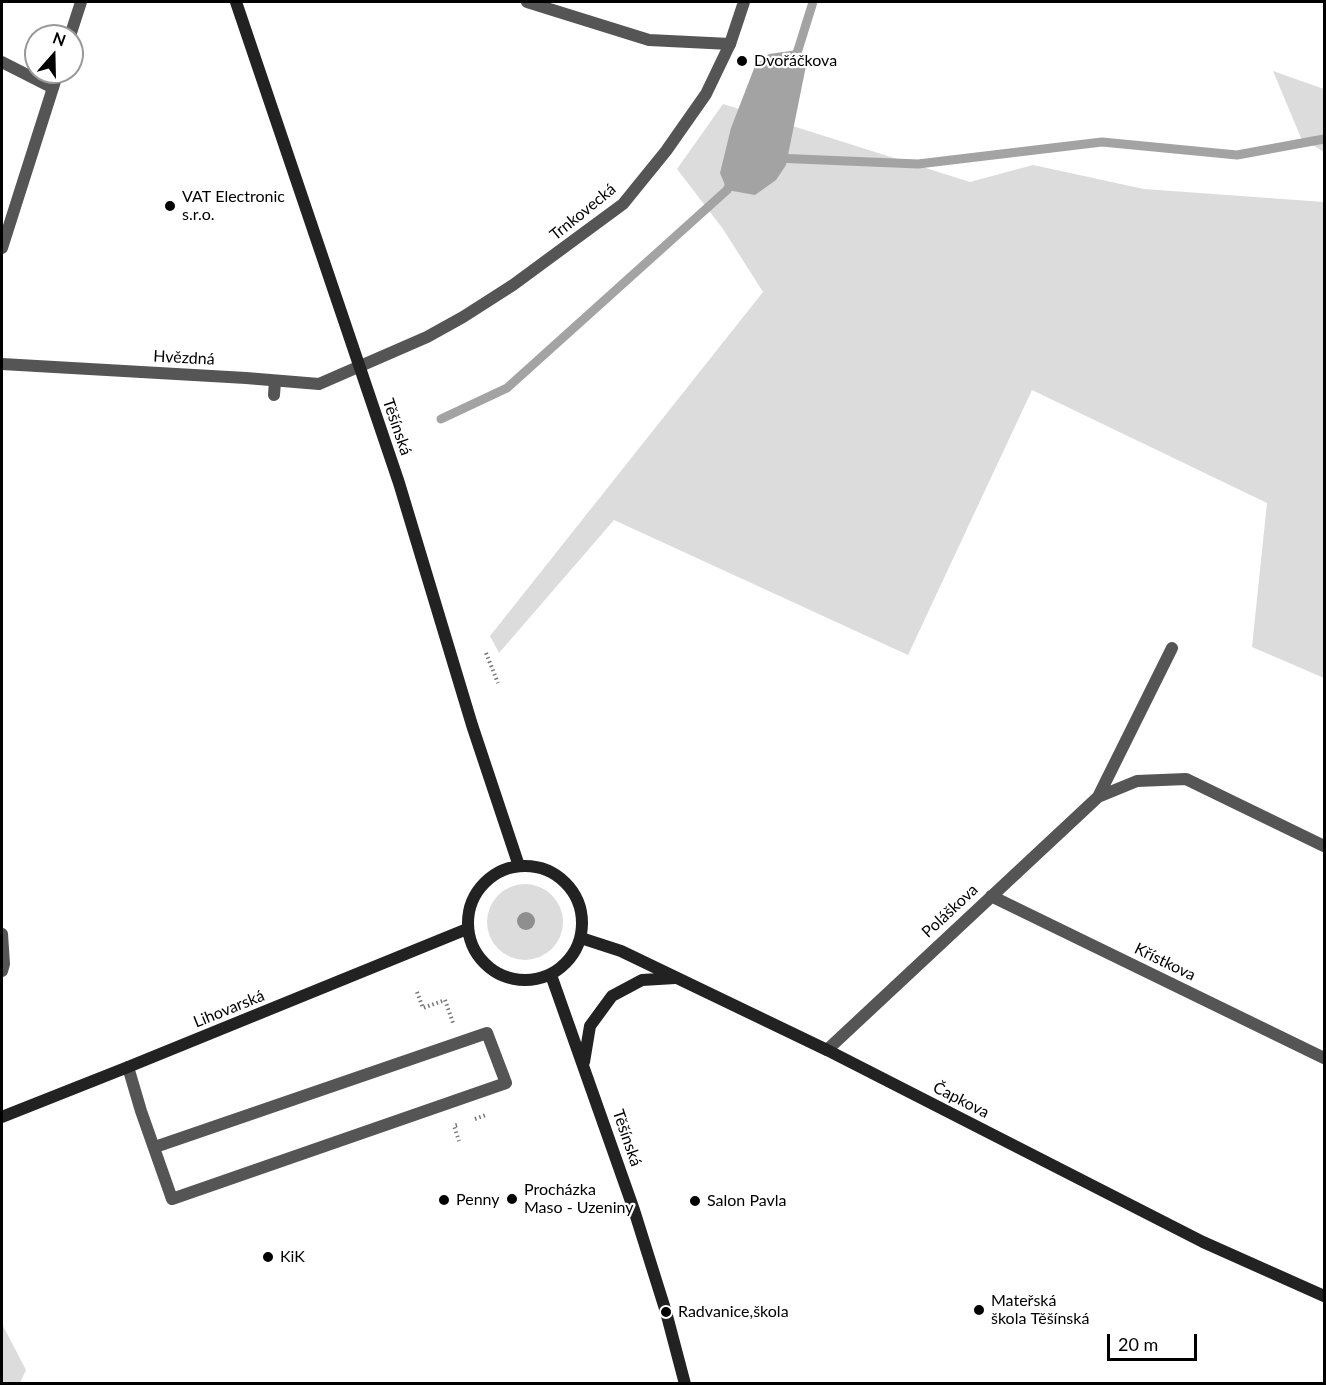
<!DOCTYPE html>
<html>
<head>
<meta charset="utf-8">
<style>
  body { margin:0 }
  #map { position:relative; width:1326px; height:1385px; overflow:hidden; background:#fff; font-family:Lato,sans-serif }
  canvas { display:block }
  .frame { position:absolute; inset:0; border:3px solid #000; pointer-events:none }
  .north { position:absolute; left:24px; top:24px; width:60px; height:60px; box-sizing:border-box; background:#fff; border:2px solid #999; border-radius:50%; rotate:20deg; font-size:16px; font-weight:700; line-height:24px; text-align:center; color:#000 }
  .north::after { content:''; display:block; margin:auto; width:21px; height:27px; background:#000; clip-path:polygon(50% 0,100% 100%,50% 72%,0 100%) }
  .scale { position:absolute; left:1107px; top:1334px; width:90px; height:27px; box-sizing:border-box; border:3px solid #000; border-top:0; padding-left:8px; font-size:18px; line-height:21px; white-space:nowrap; color:#000; -webkit-text-stroke:4px #fff; paint-order:stroke }
</style>
</head>
<body>
<div id="map">
<canvas width="1326" height="1385"></canvas>
<div class="frame"></div>
<div class="north">N</div>
<div class="scale">20 m</div>
</div>
<script>
const c = document.querySelector('canvas').getContext('2d');
c.lineJoin = 'round';
function fillPath(path, color) {
  c.fillStyle = color;
  c.fill(path, 'evenodd');
}
function toPath(rows) {
  const path = new Path2D();
  for (const r of rows) {
    if (r.length === 3) {
      path.moveTo(r[0] + r[2], r[1]);
      path.arc(r[0], r[1], r[2], 0, 2 * Math.PI);
      continue;
    }
    path.moveTo(r[0], r[1]);
    for (let i = 2; i < r.length; i += 2) path.lineTo(r[i], r[i + 1]);
  }
  return path;
}
function strokePath(path, color, width, dash) {
  c.strokeStyle = color;
  c.lineWidth = width;
  c.lineCap = dash ? 'butt' : 'round';
  c.setLineDash(dash || []);
  c.stroke(path);
}
function label(font, color, halo, rows, align = 'center') {
  c.font = font + ' Lato,sans-serif';
  c.lineWidth = 4.5;
  c.setLineDash([]);
  c.textBaseline = 'middle';
  c.strokeStyle = halo;
  c.fillStyle = color;
  for (const [text, x, y, turn = 0] of rows) {
    c.save();
    c.translate(x, y);
    c.rotate((+turn || 0) * Math.PI / 180);
    c.textAlign = isNaN(turn) ? turn : align;
    if (halo) c.strokeText(text, 0, 0);
    c.fillText(text, 0, 0);
    c.restore();
  }
}
fillPath(toPath([
  [1273,71,1324,89,1324,152,1301,138],
  [723,104,970,182,1033,165,1144,189,1324,202,1324,678,1252,647,1267,503,1032,390,908,655,614,520,499,653,490,636,763,292,723,229,677,169],
  [525,922,38],
  [2,1324,26,1370,20,1383,2,1383]
]), '#dcdcdc');
fillPath(toPath([
  [798,50,807,61,786,165,776,180,755,195,727,190,720,173,731,128,755,66,769,54]
]), '#a3a3a3');
strokePath(toPath([
  [794,59,798,50,813,2],
  [775,158,918,164,1102,142,1237,155,1324,139],
  [441,419,507,388,727,190,732,180]
]), '#a3a3a3', 9);
strokePath(toPath([
  [486,653,498,683],
  [417,992,423,1008,445,1000,453,1023],
  [475,1119,486,1115],
  [457,1125,454,1126,459,1141]
]), '#777', 4, [1.5, 3]);
strokePath(toPath([
  [527,2,649,40,730,44],
  [274,395,275,381],
  [128,1067,141,1111,172,1199,506,1083,487,1033,155,1147]
]), '#555', 12);
strokePath(toPath([
  [70,36,81,2],
  [2,62,53,88],
  [2,248,58,72],
  [2,364,246,378,319,384,427,337,463,317,513,285,623,204,666,151,706,94,730,44,744,2],
  [1098,797,1172,648],
  [991,896,1324,1058],
  [2,934,4,964,2,971],
  [827,1050,1098,797,1137,781,1186,779,1324,846]
]), '#555', 12);
strokePath(toPath([
  [236,2,399,483,472,725,519,866],
  [525,923,57],
  [581,938,621,951,827,1050,1203,1242,1324,1296],
  [551,975,634,1210,666,1312,685,1384],
  [584,1062,590,1026,612,996,642,980,675,978],
  [2,1117,128,1067,467,929]
]), '#222', 12);
c.fillStyle = '#8f8f8f';
for (const [x, y] of [
  [526,921]
]) {
  c.beginPath();
  c.arc(x, y, 9, 0, 2 * Math.PI);
  c.fill();
}
for (const [x, y, r, color] of [
  [742,61,6,"#000"],
  [170,206,6,"#000"],
  [512,1199,6,"#000"],
  [444,1200,6,"#000"],
  [695,1201,6,"#000"],
  [268,1257,6,"#000"],
  [979,1310,6,"#000"],
  [666,1312,6,"#000"]
]) {
  const dot = new Path2D();
  dot.arc(x, y, r, 0, 2 * Math.PI);
  c.fillStyle = color;
  c.fill(dot);
  strokePath(dot, '#fff', 2);
}
label('16px', '#000', '#fff', [
  ["Dvořáčkova",754,61],
  ["VAT Electronic",182,197],
  ["s.r.o.",182,215],
  ["Procházka",524,1190],
  ["Maso - Uzeniny",524,1208],
  ["Penny",456,1200],
  ["Salon Pavla",707,1201],
  ["KiK",280,1257],
  ["Mateřská",991,1301],
  ["škola Těšínská",991,1319],
  ["Radvanice,škola",678,1312]
], 'left');
label('16px', '#000', '#fff', [
  ["Trnkovecká",583,212,-39],
  ["Hvězdná",184,358,3],
  ["Těšínská",397,427,71],
  ["Poláškova",950,911,-43],
  ["Křístkova",1165,962,26],
  ["Lihovarská",229,1009,-22],
  ["Čapkova",961,1100,27],
  ["Těšínská",627,1138,71]
]);
</script>
</body>
</html>
